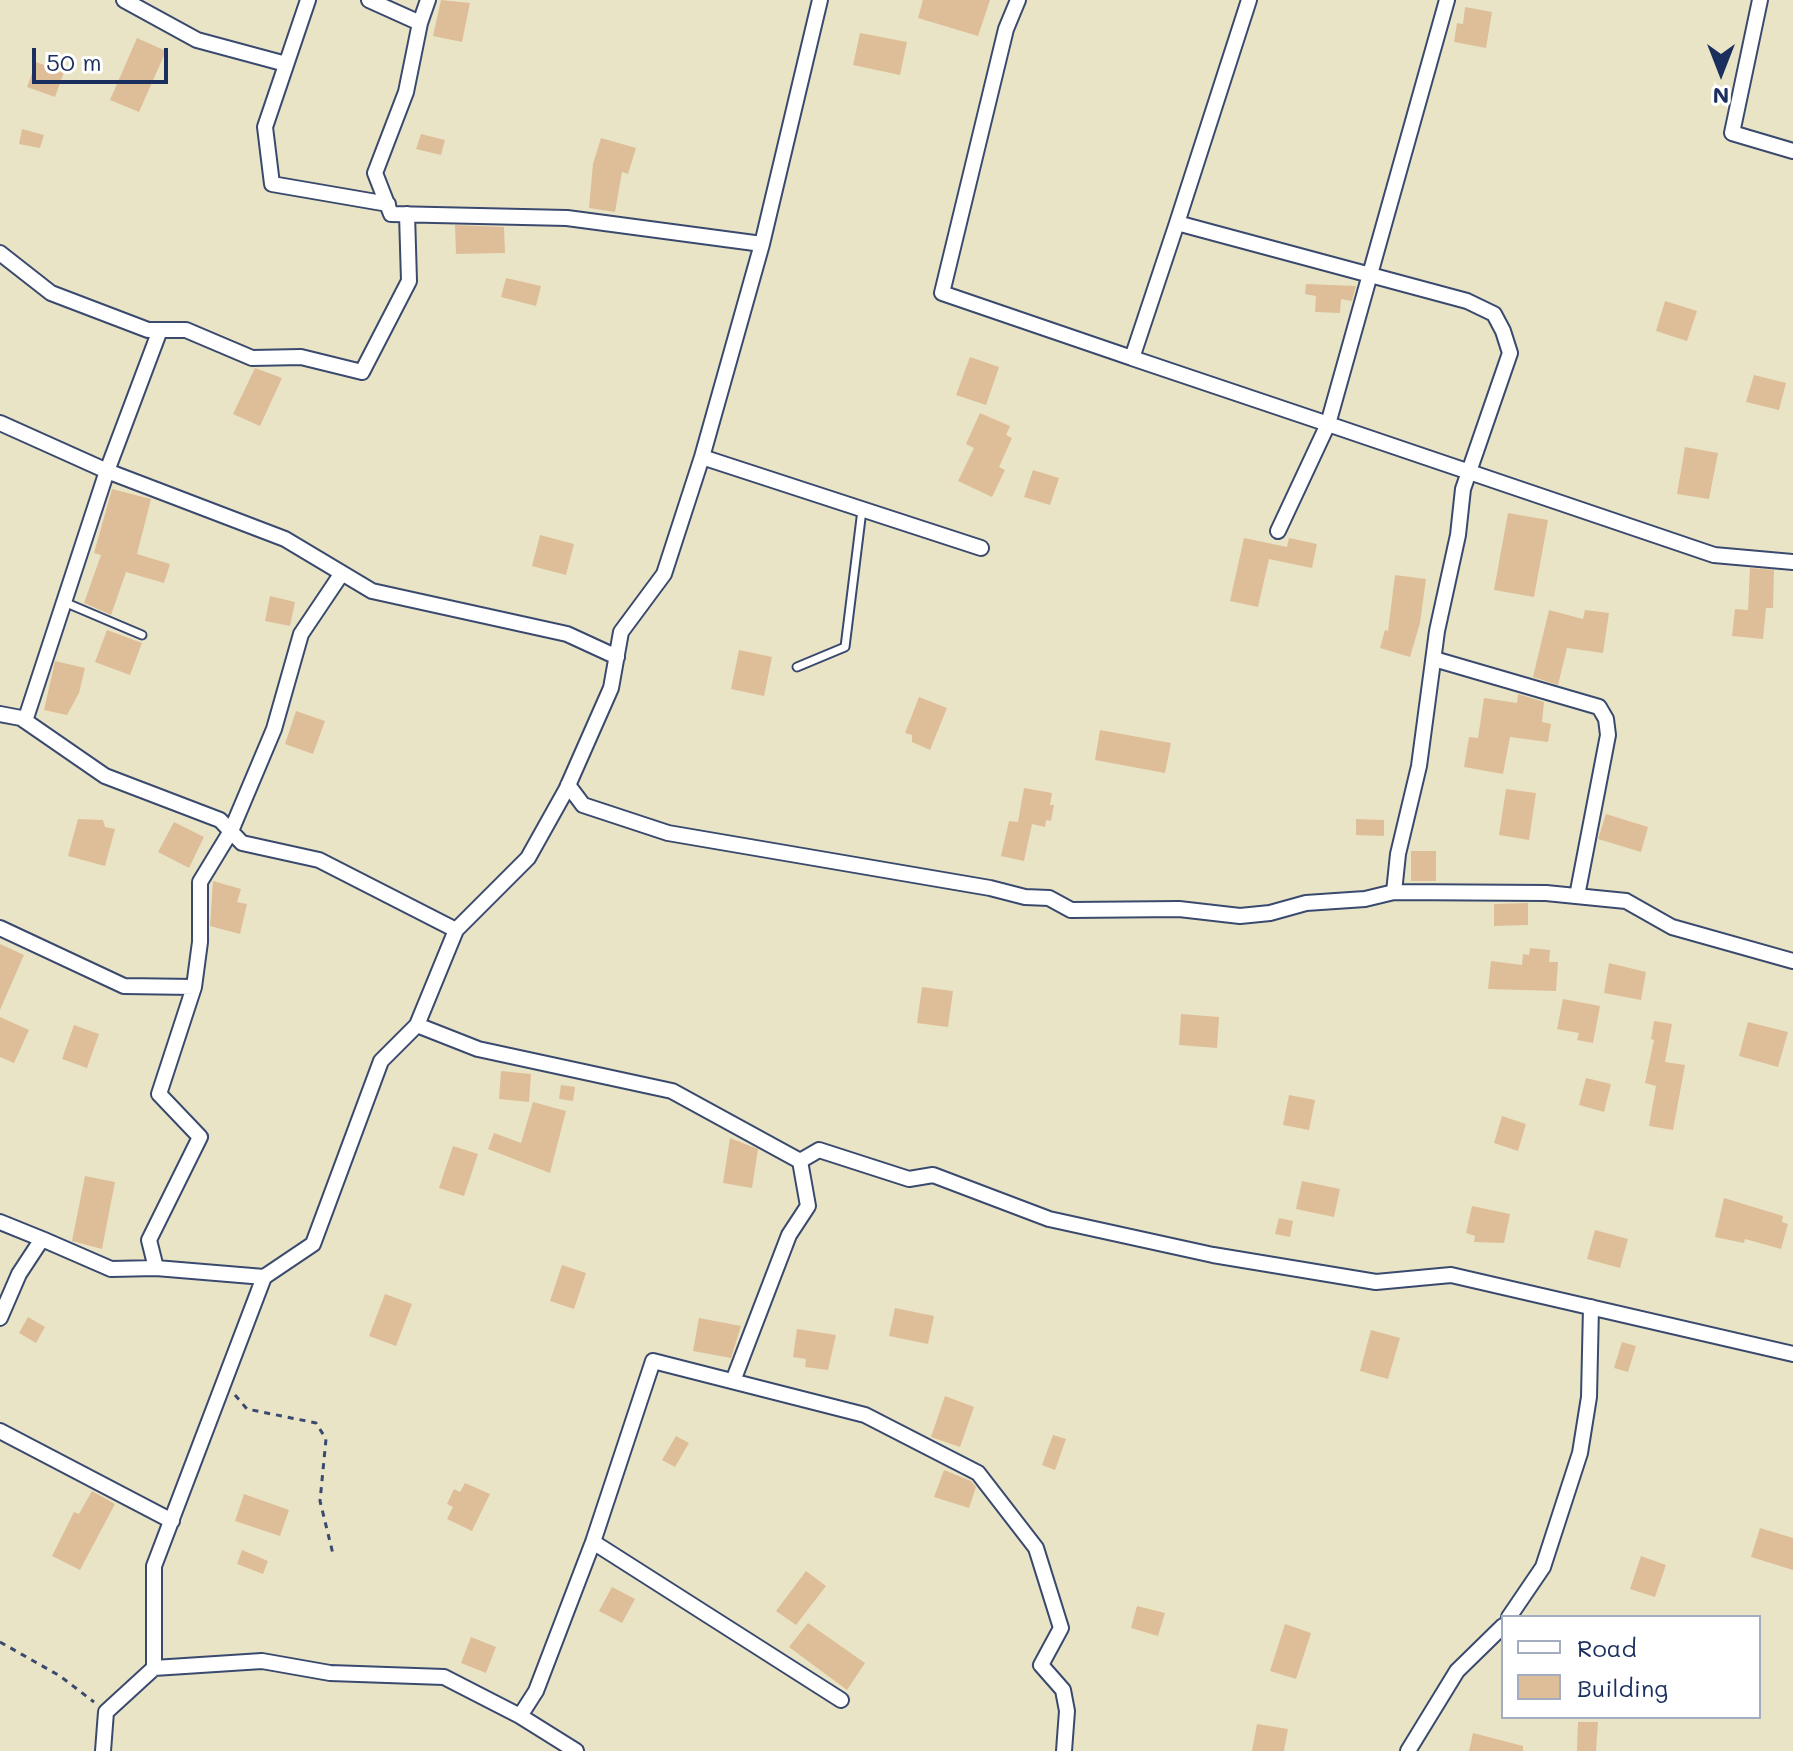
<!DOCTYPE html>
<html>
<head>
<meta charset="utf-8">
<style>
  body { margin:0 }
  #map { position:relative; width:1793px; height:1751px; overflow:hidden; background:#eae4c6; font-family:Mali,sans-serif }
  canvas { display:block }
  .legend { position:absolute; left:1501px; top:1615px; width:260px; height:104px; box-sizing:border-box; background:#fff; border:2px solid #a4acbf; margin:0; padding:10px 14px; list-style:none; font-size:24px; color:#1b2f5e }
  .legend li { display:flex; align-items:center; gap:16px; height:40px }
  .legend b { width:40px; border:2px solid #a4acbf }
  .north { position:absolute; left:1681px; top:32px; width:80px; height:80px; -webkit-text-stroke:6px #fff; paint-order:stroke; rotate:180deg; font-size:22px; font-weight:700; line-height:32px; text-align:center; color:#1b2f5e }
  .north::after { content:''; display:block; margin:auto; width:28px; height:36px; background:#1b2f5e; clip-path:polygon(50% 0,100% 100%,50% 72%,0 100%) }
  .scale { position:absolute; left:32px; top:48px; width:136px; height:36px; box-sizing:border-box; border:4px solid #1b2f5e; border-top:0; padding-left:10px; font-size:24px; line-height:28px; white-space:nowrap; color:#1b2f5e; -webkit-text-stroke:6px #fff; paint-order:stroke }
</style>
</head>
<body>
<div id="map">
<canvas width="1793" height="1751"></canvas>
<ul class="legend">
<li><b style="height:10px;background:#fff"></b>Road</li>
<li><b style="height:22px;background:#debe98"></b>Building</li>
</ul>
<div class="north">N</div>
<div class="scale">50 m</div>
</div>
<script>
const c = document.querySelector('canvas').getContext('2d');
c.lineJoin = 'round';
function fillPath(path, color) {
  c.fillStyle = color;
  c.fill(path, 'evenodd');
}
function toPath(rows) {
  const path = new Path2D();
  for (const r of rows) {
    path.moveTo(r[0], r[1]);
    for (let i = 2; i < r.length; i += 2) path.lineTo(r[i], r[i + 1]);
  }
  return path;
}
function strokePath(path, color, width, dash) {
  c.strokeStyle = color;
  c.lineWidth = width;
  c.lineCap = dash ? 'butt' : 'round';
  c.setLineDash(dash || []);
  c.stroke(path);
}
fillPath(toPath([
  [441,0,470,3,462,42,433,36],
  [923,0,990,0,978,36,918,18],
  [1465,7,1492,12,1486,48,1454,42,1457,23,1463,24],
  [860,33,907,42,900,75,853,65],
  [137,38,166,51,139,112,110,100],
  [36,62,64,72,55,97,27,87],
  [22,129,44,135,40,148,19,144],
  [421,134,445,140,441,155,416,149],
  [601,138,636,148,628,174,622,172,615,212,589,208,593,164],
  [455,225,504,227,505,253,456,254],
  [506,278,541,286,536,306,501,297],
  [1306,284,1356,286,1352,301,1341,299,1340,313,1315,312,1316,296,1305,294],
  [1665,301,1697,311,1687,341,1656,331],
  [970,357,999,367,986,405,956,395],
  [255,368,282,378,260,426,233,414],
  [1754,375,1786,383,1779,410,1746,402],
  [980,413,1010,426,1006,435,1012,438,999,467,1005,470,992,497,958,481,974,448,966,444],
  [1685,447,1718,453,1709,499,1677,494],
  [1033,470,1059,478,1050,505,1024,497],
  [112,489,151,499,137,554,170,564,164,583,126,572,111,615,84,603,101,555,94,553],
  [1508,513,1548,520,1534,597,1494,590],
  [540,535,574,544,566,575,532,566],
  [1244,538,1287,547,1289,538,1317,544,1312,568,1269,559,1258,607,1230,601],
  [1750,568,1774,570,1773,608,1766,608,1763,639,1732,636,1735,609,1748,610],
  [1395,575,1426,579,1420,623,1410,657,1380,648,1385,630,1388,631],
  [270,596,295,602,290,626,265,621],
  [1549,610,1583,619,1585,610,1609,613,1603,653,1567,648,1558,685,1533,677],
  [107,630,142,643,130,675,95,662],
  [739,650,772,657,764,696,731,689],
  [55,661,85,668,79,693,67,715,44,710],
  [1518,694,1544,702,1542,722,1551,724,1548,742,1510,737,1503,774,1464,767,1469,737,1478,738,1484,698,1517,703],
  [919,697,947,708,930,750,912,742,912,735,905,733],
  [296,711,325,721,313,754,285,744],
  [1100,730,1171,743,1165,773,1095,760],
  [1024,788,1052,793,1050,805,1054,805,1051,821,1046,820,1045,827,1032,824,1024,861,1001,856,1009,821,1018,822],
  [1506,789,1536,793,1529,840,1499,835],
  [1606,814,1648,827,1641,852,1598,839],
  [78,819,103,820,105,827,115,829,105,866,68,856],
  [1356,819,1384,820,1384,836,1356,835],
  [174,822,204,837,189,868,158,852],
  [1411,851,1436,851,1436,881,1411,881],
  [213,881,241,889,237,902,247,904,240,934,210,926],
  [1528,903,1528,925,1494,926,1494,904],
  [0,944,24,955,0,1010],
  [1530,948,1550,950,1549,962,1558,962,1556,991,1488,989,1491,961,1522,965,1523,954,1529,955],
  [1609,963,1646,972,1641,1000,1604,993],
  [922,987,953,991,948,1027,917,1023],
  [1563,999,1600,1006,1593,1043,1577,1040,1579,1033,1557,1029],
  [1181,1014,1219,1017,1217,1048,1179,1045],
  [0,1017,29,1030,14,1063,0,1057],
  [1654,1021,1672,1024,1665,1062,1685,1065,1673,1130,1649,1126,1656,1086,1645,1083,1654,1040,1651,1039],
  [1748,1022,1788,1032,1778,1067,1739,1056],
  [74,1025,99,1034,87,1068,62,1059],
  [501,1071,531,1074,529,1102,499,1099],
  [1586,1078,1611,1084,1604,1112,1579,1105],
  [561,1085,575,1087,573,1101,559,1099],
  [1289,1095,1315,1100,1309,1130,1283,1125],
  [533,1102,566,1111,550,1173,488,1149,494,1133,521,1143],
  [1502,1116,1526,1124,1518,1151,1494,1143],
  [730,1138,758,1149,752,1188,723,1183],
  [453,1146,478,1154,464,1196,439,1188],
  [85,1176,115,1182,102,1249,72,1241],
  [1302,1181,1340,1189,1334,1217,1296,1209],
  [1724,1198,1783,1216,1782,1222,1788,1224,1781,1249,1745,1239,1744,1243,1715,1237],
  [1472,1206,1510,1214,1504,1243,1474,1242,1475,1236,1466,1233],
  [1279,1218,1293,1221,1290,1237,1275,1234],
  [1595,1230,1628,1239,1620,1268,1587,1259],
  [562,1265,586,1273,574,1309,550,1301],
  [385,1294,412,1304,396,1346,369,1336],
  [895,1308,934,1316,928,1344,889,1336],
  [28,1317,45,1327,36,1343,19,1333],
  [699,1318,741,1326,731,1358,693,1351],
  [797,1329,836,1335,828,1370,805,1367,806,1359,793,1357],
  [1371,1330,1400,1338,1388,1379,1360,1371],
  [1622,1342,1636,1346,1628,1372,1614,1368],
  [945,1396,974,1407,960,1447,931,1437],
  [1053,1435,1066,1439,1055,1470,1042,1465],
  [676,1436,689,1443,675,1467,662,1460],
  [944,1470,971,1481,976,1487,969,1508,934,1497],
  [465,1483,490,1494,472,1531,447,1519,453,1507,447,1504,454,1489,460,1492],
  [92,1491,115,1504,80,1570,52,1556,74,1512,79,1514],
  [244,1494,289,1510,280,1536,235,1521],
  [1760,1528,1793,1538,1793,1570,1751,1557],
  [242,1550,268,1561,263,1574,237,1564],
  [1641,1556,1666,1565,1655,1597,1630,1589],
  [806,1571,826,1586,796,1625,776,1611],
  [612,1587,635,1599,622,1623,599,1611],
  [1137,1606,1165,1613,1158,1636,1131,1628],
  [808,1623,865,1663,847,1690,789,1647],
  [1285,1624,1311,1633,1296,1679,1270,1671],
  [471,1637,496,1647,486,1673,461,1663],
  [1578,1722,1598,1722,1596,1751,1577,1751],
  [1257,1724,1288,1729,1284,1751,1252,1751],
  [1473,1733,1523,1746,1523,1751,1469,1751]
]), '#debe98');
const service = toPath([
  [64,602,142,635],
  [797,667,845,647,862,510]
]);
const minor = toPath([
  [124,0,197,40,286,64],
  [308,0,265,127,272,184,388,204],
  [369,0,420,23],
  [428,0,420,23,406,92,375,173,391,214,567,218,762,244],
  [1018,0,1006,29,942,293,1132,358,1177,223,1467,301,1494,314,1503,331,1510,353,1463,489,1458,535,1437,631,1419,766,1398,854,1394,892],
  [1447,0,1328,424,1714,555,1793,562],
  [1760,0,1732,133,1793,151],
  [1177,223,1249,0],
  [0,253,51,293,148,330,186,330,252,358,301,357,362,372,409,281,407,214],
  [1132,358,1328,424,1278,531],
  [0,423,107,471,285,539,372,591,567,634,617,657],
  [702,457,981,548],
  [1434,659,1599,707,1606,719,1608,735,1577,896],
  [0,714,21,718,105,776,220,820,242,843,319,860,456,930],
  [25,721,107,471,160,330],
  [568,785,583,805,668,833,990,888,1025,897,1049,898,1071,910,1179,909,1240,916,1270,913,1306,903,1365,899,1394,892,1546,893,1626,901,1672,927,1793,961],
  [0,928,124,986,194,987],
  [417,1025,478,1049,672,1091,800,1161,819,1150,909,1179,933,1175,1049,1219,1213,1255,1376,1282,1451,1275,1793,1354],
  [0,1222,42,1239],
  [156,1268,149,1240,200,1137,159,1094,194,987,200,942,200,882,231,831,274,729,301,634,342,573],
  [0,1318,19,1274,42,1239,111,1269,156,1268,264,1277],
  [733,1381,789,1235,808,1206,800,1161],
  [0,1431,172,1521],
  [593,1542,841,1700],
  [1509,1617,1543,1567,1580,1453,1589,1397,1591,1307],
  [154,1668,154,1566,264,1277,313,1244,381,1061,417,1025,456,930,528,858,566,790,611,688,621,632,664,574,702,457,762,244,820,0],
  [520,1716,536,1691,593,1542,653,1361,865,1415,978,1473,1036,1548,1061,1628,1041,1665,1063,1690,1067,1711,1064,1751],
  [103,1751,106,1712,154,1668,262,1661,330,1673,444,1677,520,1716,576,1751],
  [1408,1751,1457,1671,1503,1626]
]);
strokePath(service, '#3a4a6e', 11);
strokePath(minor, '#3a4a6e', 18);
strokePath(toPath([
  [235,1395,247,1409,316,1423,326,1439,320,1501,333,1554],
  [0,1642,60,1676,94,1702]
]), '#3a4a6e', 3, [6, 6]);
strokePath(service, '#fff', 7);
strokePath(minor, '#fff', 14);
</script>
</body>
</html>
